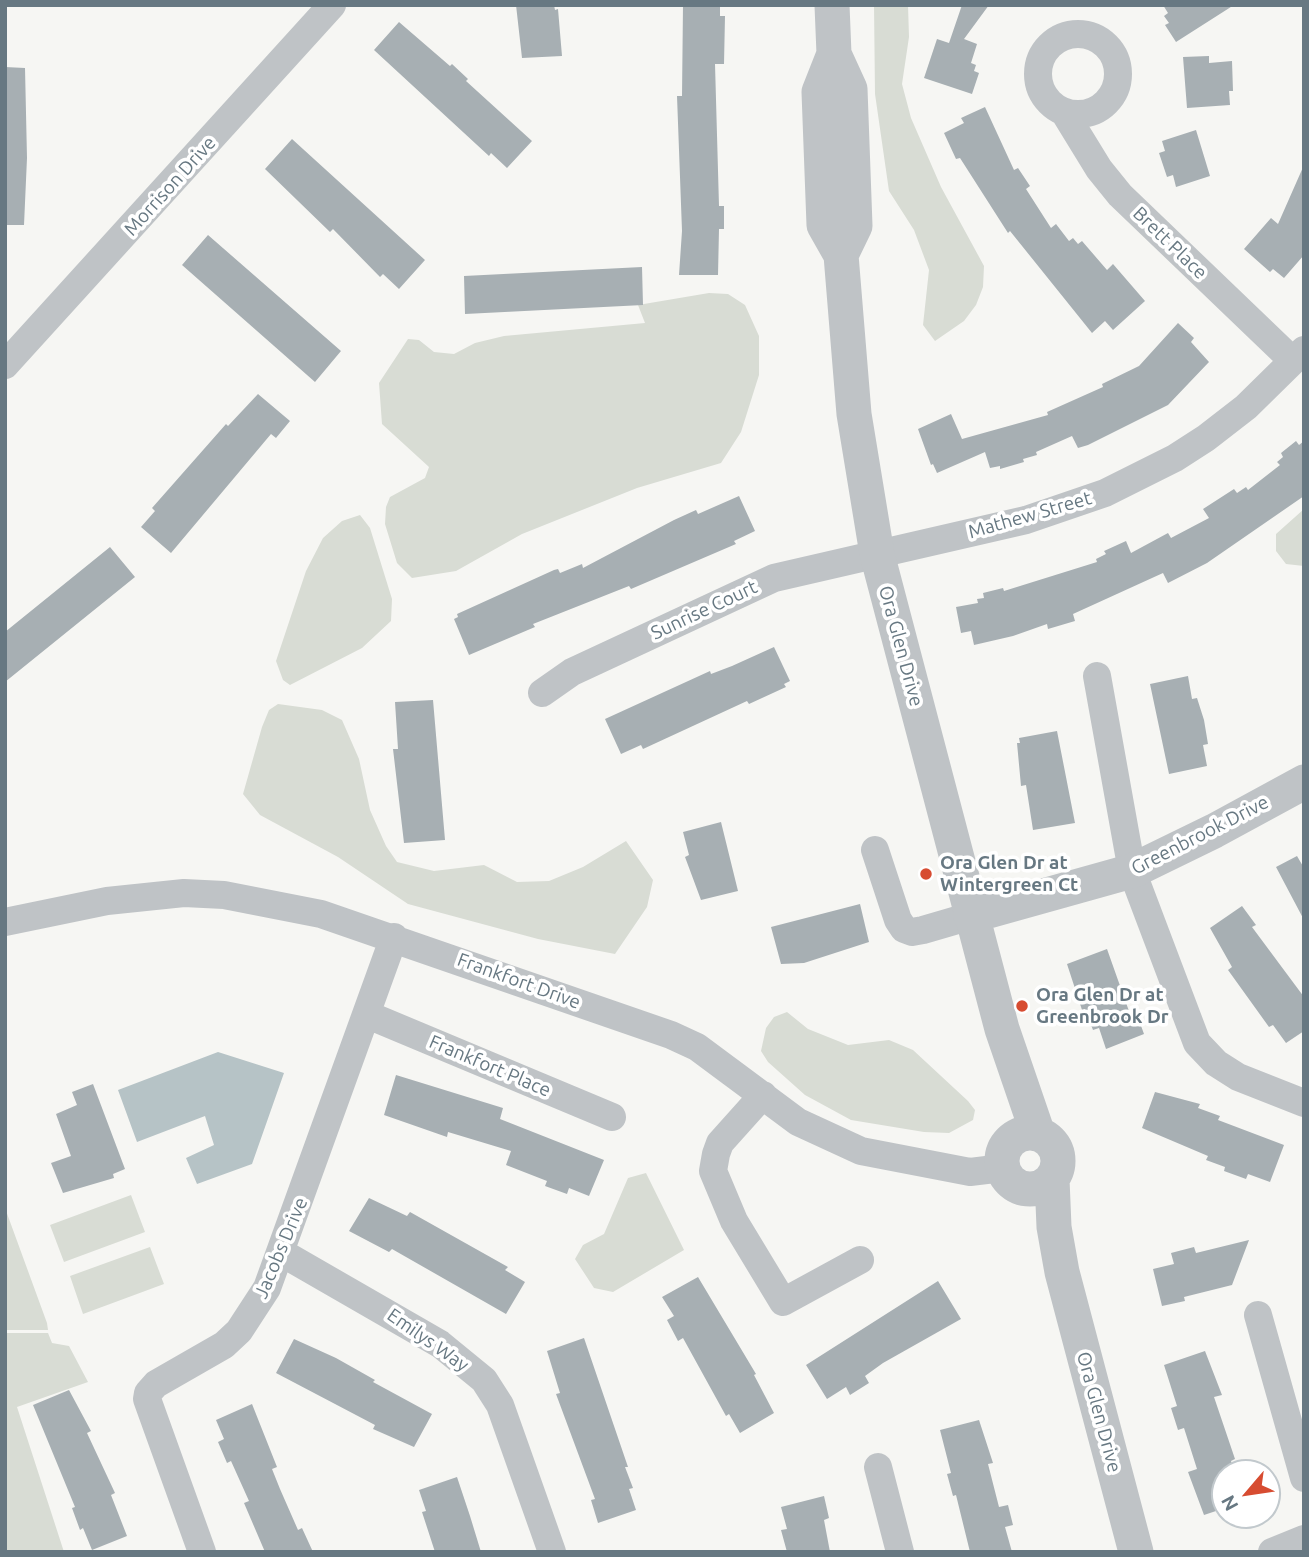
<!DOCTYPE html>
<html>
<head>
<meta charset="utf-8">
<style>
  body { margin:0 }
  #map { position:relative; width:1309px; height:1557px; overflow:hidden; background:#f6f6f3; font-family:Ubuntu,sans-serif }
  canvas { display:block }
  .frame { position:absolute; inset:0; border:7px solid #677882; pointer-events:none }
  .north { position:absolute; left:1211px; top:1459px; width:70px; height:70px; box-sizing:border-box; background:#fff; border:2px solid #c2c9cd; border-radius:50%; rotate:241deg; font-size:19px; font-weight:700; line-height:28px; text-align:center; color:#677882 }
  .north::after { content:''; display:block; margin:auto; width:24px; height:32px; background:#d74c31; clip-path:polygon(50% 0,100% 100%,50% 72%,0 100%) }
</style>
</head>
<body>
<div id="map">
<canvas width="1309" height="1557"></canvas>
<div class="frame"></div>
<div class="north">N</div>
</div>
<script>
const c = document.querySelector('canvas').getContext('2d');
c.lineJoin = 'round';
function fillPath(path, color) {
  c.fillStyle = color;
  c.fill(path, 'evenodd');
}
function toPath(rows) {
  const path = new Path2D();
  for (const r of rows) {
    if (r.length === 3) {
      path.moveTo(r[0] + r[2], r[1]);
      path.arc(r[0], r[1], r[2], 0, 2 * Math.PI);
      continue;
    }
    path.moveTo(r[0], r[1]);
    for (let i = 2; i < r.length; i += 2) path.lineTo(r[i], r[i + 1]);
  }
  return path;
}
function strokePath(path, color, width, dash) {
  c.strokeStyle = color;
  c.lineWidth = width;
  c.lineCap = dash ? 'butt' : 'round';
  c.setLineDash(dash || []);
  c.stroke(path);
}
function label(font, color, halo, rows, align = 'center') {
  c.font = font + ' Ubuntu,sans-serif';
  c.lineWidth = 7;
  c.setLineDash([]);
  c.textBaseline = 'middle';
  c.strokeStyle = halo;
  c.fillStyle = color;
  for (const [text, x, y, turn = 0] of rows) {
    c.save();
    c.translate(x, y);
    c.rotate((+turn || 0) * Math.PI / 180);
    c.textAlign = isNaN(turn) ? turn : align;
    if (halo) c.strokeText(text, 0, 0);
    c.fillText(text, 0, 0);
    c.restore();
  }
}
fillPath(toPath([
  [874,5,908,5,909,37,902,84,911,118,941,187,984,266,983,287,976,305,964,321,935,341,923,325,929,270,914,230,889,191,875,94],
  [709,293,728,294,745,305,759,336,759,375,741,432,721,463,637,488,522,534,456,571,412,578,397,563,385,524,386,507,390,497,425,478,429,467,382,424,379,383,408,339,419,340,434,352,454,354,475,343,504,336,645,323,638,305],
  [1304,509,1304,566,1286,564,1276,551,1276,534],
  [360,515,370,528,392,599,391,621,362,648,290,685,283,680,276,661,306,571,323,538,342,521],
  [278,704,322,710,342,720,359,759,370,810,386,846,397,862,434,871,484,865,517,882,549,881,583,867,626,841,653,880,647,907,615,954,538,939,408,904,338,857,260,815,243,794,262,727,269,710],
  [787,1012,808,1029,848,1045,889,1040,913,1050,968,1101,975,1110,973,1120,949,1133,924,1132,851,1120,805,1095,768,1062,761,1051,766,1028,774,1017],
  [646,1173,684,1250,613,1292,594,1288,575,1259,583,1245,604,1234,628,1178],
  [131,1195,145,1232,64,1262,50,1225],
  [5,1208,47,1323,48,1330,5,1330],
  [150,1247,164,1284,83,1314,70,1276],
  [5,1333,48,1333,52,1343,69,1346,88,1382,17,1407,64,1552,5,1552]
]), '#d8dcd4');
fillPath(toPath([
  [218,1052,284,1073,252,1164,197,1184,186,1158,214,1145,205,1116,137,1142,118,1090]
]), '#b6c3c6');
fillPath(toPath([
  [516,5,554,5,555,10,558,9,562,56,522,58],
  [683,5,720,5,720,16,725,16,724,64,715,64,719,206,724,206,724,229,719,229,718,275,679,275,682,231,677,96,682,96],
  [962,5,989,5,964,39,977,44,971,63,976,65,974,71,979,73,972,94,924,78,937,39,949,43],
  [1163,5,1234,5,1176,42,1165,25,1169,23,1164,16,1168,13],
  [399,22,450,66,452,64,468,79,466,81,532,141,507,168,491,153,489,156,374,50],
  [1209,56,1209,63,1232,61,1233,91,1229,91,1230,105,1187,108,1183,57],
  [5,67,25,68,27,158,24,225,5,225],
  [985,107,1014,170,1018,168,1030,186,1026,189,1051,228,1056,224,1069,241,1073,238,1078,244,1082,241,1107,270,1113,264,1145,301,1113,330,1105,321,1092,333,1010,231,1008,233,960,158,956,159,944,133,964,123,961,118],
  [1196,130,1210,176,1176,187,1173,175,1167,177,1159,153,1165,151,1162,141],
  [292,139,425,260,399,289,383,274,380,277,333,229,330,232,265,169],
  [1304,165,1304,255,1284,278,1273,269,1270,272,1244,249,1271,218,1278,224],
  [208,235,341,351,315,382,182,265],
  [642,267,643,305,465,314,464,276],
  [1178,323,1194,338,1191,342,1209,362,1168,405,1088,445,1078,448,1072,436,1036,452,1037,455,1023,459,1024,462,1000,469,1000,466,990,468,985,452,937,473,933,464,931,465,918,429,951,414,962,439,1048,415,1047,412,1103,387,1102,384,1139,366],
  [258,394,290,421,276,438,271,434,171,553,141,527,155,511,152,508,226,424,228,426],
  [1296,441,1299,445,1304,441,1304,496,1207,563,1168,583,1163,573,1073,614,1075,621,1048,629,1047,624,1013,636,974,645,971,631,961,633,956,607,978,603,977,599,984,598,983,593,1003,588,1004,591,1097,562,1096,559,1106,554,1104,551,1126,541,1131,553,1168,533,1171,538,1209,518,1203,509,1234,489,1237,493,1246,487,1248,490,1280,465,1277,462,1283,457,1281,453],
  [739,496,755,531,734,541,736,544,631,589,629,586,533,624,535,627,469,655,454,619,458,617,457,614,554,570,558,569,560,573,582,564,583,568,674,520,696,510,698,514],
  [110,547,135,577,5,682,5,632],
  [774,647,790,681,784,684,786,687,749,704,747,701,643,749,641,745,621,754,605,719,710,671,711,674,732,666],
  [1188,676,1192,699,1197,698,1204,720,1208,744,1203,745,1207,766,1169,774,1150,684],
  [433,700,445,840,404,843,393,749,398,749,395,702],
  [1057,731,1075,823,1033,830,1026,785,1021,786,1017,743,1020,743,1019,738],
  [721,822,738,891,701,900,685,857,689,855,683,832],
  [1297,856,1304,868,1304,920,1276,867],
  [860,904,869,942,804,963,781,964,771,927],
  [1242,906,1256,925,1252,927,1304,997,1304,1031,1286,1043,1273,1025,1269,1027,1228,970,1232,967,1210,928],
  [1107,949,1130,1014,1136,1012,1144,1034,1106,1049,1099,1028,1093,1030,1085,1009,1082,1010,1067,964],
  [396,1075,503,1108,500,1119,604,1160,589,1196,569,1188,567,1194,545,1186,547,1181,506,1165,511,1151,448,1132,447,1137,384,1115],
  [93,1084,125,1169,113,1174,114,1178,63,1193,51,1163,71,1156,56,1114,77,1105,72,1092],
  [1155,1092,1200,1104,1198,1108,1220,1116,1218,1120,1284,1145,1270,1182,1248,1174,1246,1179,1224,1171,1225,1167,1206,1160,1208,1156,1142,1128],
  [369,1198,407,1216,410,1212,508,1267,505,1270,525,1282,506,1314,392,1249,389,1252,349,1231],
  [1249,1240,1232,1285,1184,1297,1185,1301,1162,1306,1153,1269,1174,1264,1171,1253,1194,1247,1196,1253],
  [698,1277,756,1374,754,1375,774,1413,740,1433,729,1414,726,1416,683,1338,678,1341,667,1320,674,1316,662,1297],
  [938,1281,961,1319,883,1363,865,1376,869,1383,850,1395,846,1387,827,1399,806,1365],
  [584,1338,628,1467,625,1467,633,1488,629,1489,636,1510,598,1523,591,1500,595,1499,556,1394,560,1393,547,1351],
  [294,1339,336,1358,375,1380,373,1382,432,1414,414,1447,373,1429,375,1425,276,1373],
  [1205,1351,1222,1395,1214,1397,1235,1459,1231,1461,1235,1473,1225,1473,1225,1508,1204,1515,1188,1472,1197,1469,1184,1428,1178,1430,1171,1408,1177,1406,1164,1365],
  [69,1390,91,1431,87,1433,115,1493,111,1495,127,1536,92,1550,83,1528,80,1530,72,1508,75,1507,33,1405],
  [252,1404,277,1467,272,1469,280,1489,298,1530,302,1528,313,1552,265,1552,244,1503,249,1501,231,1461,227,1463,218,1442,224,1439,216,1420],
  [979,1420,993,1463,988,1464,999,1507,1008,1505,1013,1525,1005,1527,1012,1552,970,1552,956,1495,953,1496,947,1474,951,1473,940,1430],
  [457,1477,470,1516,481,1552,435,1552,422,1512,426,1511,419,1490],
  [824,1496,829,1518,824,1520,830,1552,787,1552,781,1530,787,1529,781,1507]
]), '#a7afb3');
strokePath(toPath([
  [1078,74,40],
  [1064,112,1099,169,1120,195,1293,361],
  [5,365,332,5],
  [1097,676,1132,871,1197,1043,1216,1063,1238,1077,1304,1103],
  [542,693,572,672,774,578,1026,520,1105,493,1175,458,1206,438,1246,407,1304,350],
  [875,850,898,920,904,929,912,932,923,930,971,916],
  [5,922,107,901,184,893,224,895,321,914,671,1035,697,1047,798,1122,861,1151,970,1172,1003,1168],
  [368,1015,612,1117],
  [763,1095,720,1143,716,1154,713,1171,734,1221,783,1302,860,1260],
  [282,1253,440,1344,484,1380,500,1405,552,1552],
  [1258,1315,1304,1478],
  [878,1467,900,1552],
  [202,1552,147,1399,148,1393,156,1384,224,1345,239,1331,267,1288,394,937],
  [1272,1552,1304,1539]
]), '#bfc3c6', 28);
strokePath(toPath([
  [832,5,834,54,850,89,855,226,841,255],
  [834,54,819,92,824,225,841,255,854,414,877,554,1002,1029,1038,1134],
  [971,916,1132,871,1214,831,1304,782],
  [1030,1161,28],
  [1052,1179,1054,1227,1062,1272,1136,1552]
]), '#bfc3c6', 35);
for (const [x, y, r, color] of [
  [926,874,7,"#d74c31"],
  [1022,1006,7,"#d74c31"]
]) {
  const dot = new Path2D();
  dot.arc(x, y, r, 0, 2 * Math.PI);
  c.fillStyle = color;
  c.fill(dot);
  strokePath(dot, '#fff', 2.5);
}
label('19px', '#677882', '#fff', [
  ["Morrison Drive",170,186,-48],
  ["Brett Place",1170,243,44],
  ["Mathew Street",1030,515,-16],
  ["Sunrise Court",704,610,-25],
  ["Ora Glen Drive",901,646,75],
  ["Greenbrook Drive",1200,835,-27],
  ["Frankfort Drive",519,981,20],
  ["Frankfort Place",490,1066,23],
  ["Jacobs Drive",281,1248,-67],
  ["Emilys Way",428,1340,35],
  ["Ora Glen Drive",1099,1412,75]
]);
label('bold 19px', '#677882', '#fff', [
  ["Ora Glen Dr at",940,863],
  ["Wintergreen Ct",940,885],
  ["Ora Glen Dr at",1036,995],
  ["Greenbrook Dr",1036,1017]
], 'left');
</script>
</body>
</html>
